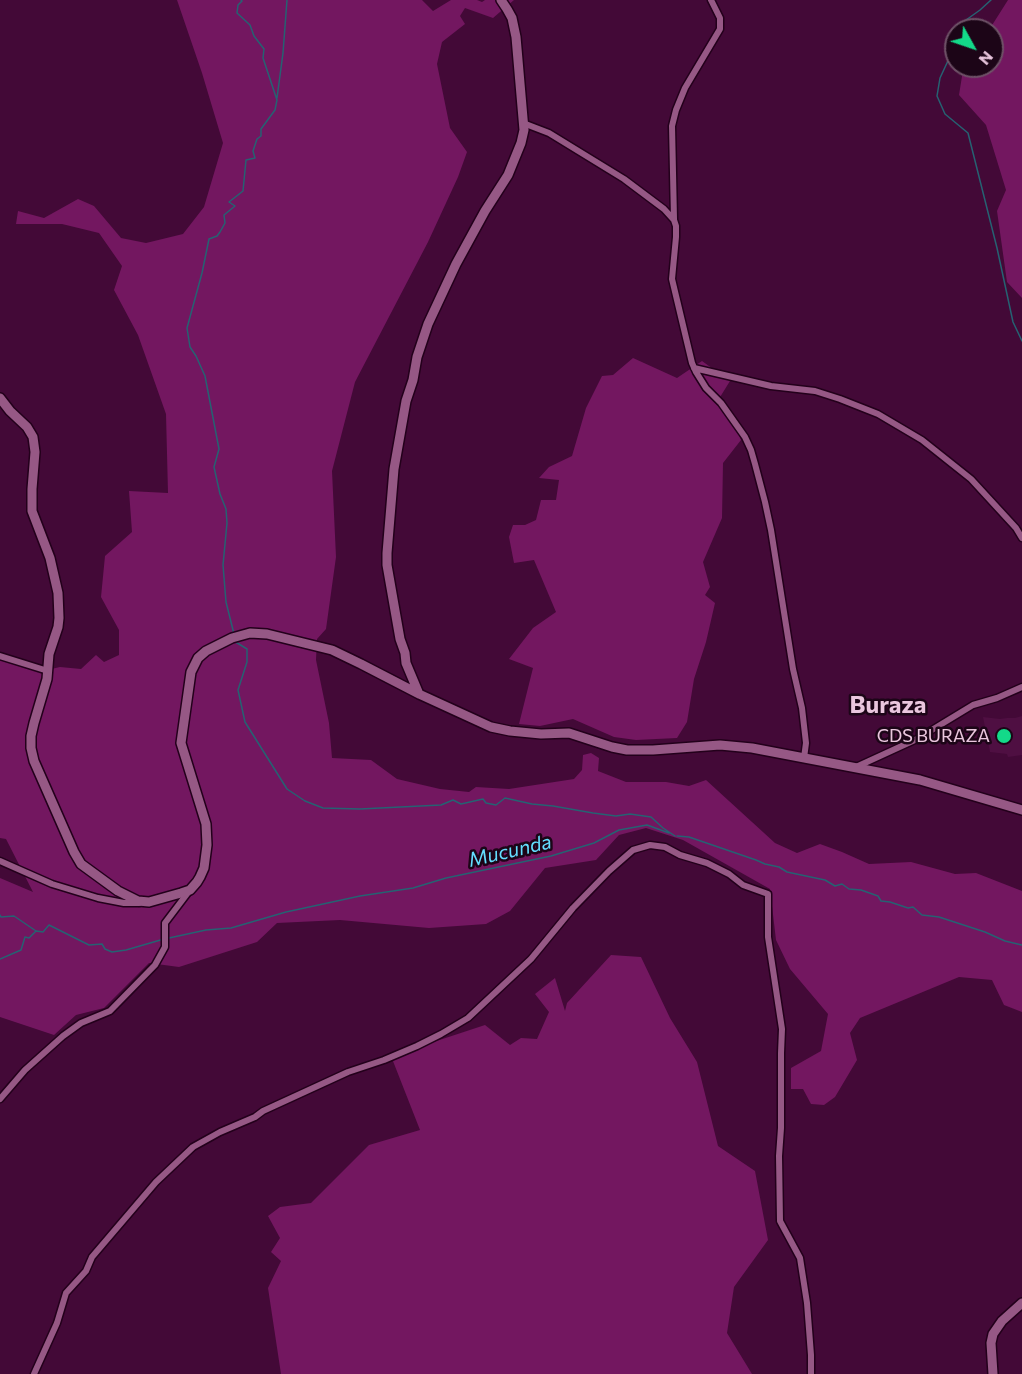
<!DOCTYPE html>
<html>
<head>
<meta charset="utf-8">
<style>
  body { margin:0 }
  #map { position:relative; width:1022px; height:1374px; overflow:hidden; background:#430937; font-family:Commissioner,sans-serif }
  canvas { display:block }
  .north { position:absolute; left:944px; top:18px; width:60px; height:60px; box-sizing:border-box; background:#1c0517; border:2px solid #6e5267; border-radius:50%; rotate:130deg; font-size:16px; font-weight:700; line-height:24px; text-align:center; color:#eac6de }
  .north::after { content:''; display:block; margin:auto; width:21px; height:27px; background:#13d989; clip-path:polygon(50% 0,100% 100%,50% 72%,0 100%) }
</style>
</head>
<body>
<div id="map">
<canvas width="1022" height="1374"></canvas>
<div class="north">N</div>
</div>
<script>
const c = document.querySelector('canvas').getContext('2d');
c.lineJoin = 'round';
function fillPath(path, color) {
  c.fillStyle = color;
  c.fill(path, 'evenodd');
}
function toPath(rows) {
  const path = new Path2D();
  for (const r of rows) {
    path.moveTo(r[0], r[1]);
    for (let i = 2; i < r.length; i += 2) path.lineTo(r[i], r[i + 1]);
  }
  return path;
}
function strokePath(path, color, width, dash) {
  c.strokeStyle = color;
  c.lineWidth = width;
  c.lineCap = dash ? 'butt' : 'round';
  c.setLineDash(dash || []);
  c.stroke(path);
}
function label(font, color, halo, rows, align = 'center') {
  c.font = font + ' Commissioner,sans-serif';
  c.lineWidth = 5;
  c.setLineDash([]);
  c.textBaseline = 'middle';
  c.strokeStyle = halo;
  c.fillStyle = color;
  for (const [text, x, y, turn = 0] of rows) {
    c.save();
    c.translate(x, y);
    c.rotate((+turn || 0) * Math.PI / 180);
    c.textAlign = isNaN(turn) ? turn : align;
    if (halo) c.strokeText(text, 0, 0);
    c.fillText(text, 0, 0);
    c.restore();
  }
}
fillPath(toPath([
  [1022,716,1022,755,1008,757,1007,754,990,752,983,717,1000,719,1007,718,1015,718]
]), '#4f0f42');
fillPath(toPath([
  [177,0,422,0,433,11,451,0,477,0,482,2,485,0,514,0,493,18,465,8,460,16,465,24,442,42,437,64,450,128,467,152,458,177,428,242,355,382,332,471,336,557,326,629,317,639,316,660,329,723,332,758,371,760,397,779,440,789,469,792,476,787,509,789,574,779,582,770,583,755,591,753,599,758,598,771,626,782,666,782,689,786,706,780,775,843,797,853,820,844,842,852,869,864,911,862,955,874,976,873,1022,891,1022,1012,1004,1005,992,980,959,977,860,1018,850,1033,857,1060,835,1097,824,1105,811,1104,803,1089,791,1089,791,1068,821,1051,828,1014,790,969,776,940,770,889,683,840,646,828,619,835,596,860,545,868,510,911,486,924,429,928,340,920,277,923,257,942,179,967,149,963,104,1008,76,1015,54,1035,0,1017,0,878,33,892,6,839,0,838,0,658,47,670,60,667,81,669,96,655,104,662,119,655,119,630,101,597,105,556,132,532,129,491,168,493,166,414,138,335,114,290,122,266,99,233,62,224,16,224,18,211,44,218,78,199,94,206,121,238,146,243,183,234,204,207,223,143,202,73],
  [1008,0,1022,0,1022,298,1007,282,997,211,1006,190,986,125,959,95,963,70,965,66,992,66,992,30,989,30],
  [633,358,677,378,702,361,730,381,717,402,737,430,741,440,723,463,722,518,703,562,710,587,705,595,715,603,706,642,694,679,687,722,677,738,636,740,614,737,573,719,540,726,519,724,533,668,509,659,533,628,556,612,534,560,514,563,509,537,513,525,525,525,536,520,541,500,556,500,559,480,539,478,549,467,572,456,586,408,602,376,613,375],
  [611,955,641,957,670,1018,697,1062,718,1146,755,1171,768,1240,734,1287,727,1333,752,1374,281,1374,268,1288,281,1261,271,1252,280,1238,268,1216,280,1207,311,1203,369,1145,420,1130,391,1056,485,1025,510,1045,521,1038,537,1039,549,1012,535,994,555,978,565,1011,567,1003]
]), '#731760');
strokePath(toPath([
  [958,30,959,25,980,10,991,0],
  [956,37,953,50,940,78,937,96,945,114,968,133,997,248,1013,322,1022,341],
  [277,98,283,53,287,0],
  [234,634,226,602,223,565,227,523,226,509,220,494,214,467,219,449,205,376,196,356,190,347,187,328,202,273,209,239,217,236,220,232,225,223,224,215,235,206,229,202,243,191,246,160,255,158,253,151,257,139,261,136,261,129,275,110,277,100,263,58,264,49,254,36,250,25,237,13,238,5,242,1,241,0],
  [234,641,247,649,247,662,238,690,245,722,287,789,305,801,323,808,360,809,441,805,453,800,461,804,483,799,486,803,496,805,505,798,532,804,553,806,593,813,616,816,630,814,651,817,663,828,675,836],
  [677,836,689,837,756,860,765,864,779,867,787,872,825,880,835,886,842,884,849,889,861,890,878,896,881,901,890,902,908,908,913,907,922,915,939,917,985,932,1005,941,1022,945],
  [0,915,1,917,14,916,36,931,43,932,49,925,89,945,102,944,105,949,112,952,126,950,164,939],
  [169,938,206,930,231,928,286,912,360,896,413,888,446,878,551,856,594,843,619,830,647,825,669,833],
  [0,959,21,950,25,937,29,938,36,931]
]), '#266272', 1.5);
const street = toPath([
  [523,123,549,133,624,179,664,209,674,220,676,226,676,237,672,279,692,363,696,372,706,388,721,403,745,437,751,450,755,464,765,502,771,530,793,669,802,708,806,743,804,758],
  [674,219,672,126,676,110,685,88,720,29,720,18,711,0],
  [694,368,771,386,815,391,840,399,878,414,922,440,971,479,1016,528,1022,538],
  [0,656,48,671],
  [856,767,917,739,973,705,997,698,1022,687],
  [0,861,52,884,98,898,124,903,139,903],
  [0,1099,25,1070,63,1036,81,1023,110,1011,155,965,165,947,165,923,190,890],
  [34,1374,57,1323,66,1293,86,1271,92,1257,156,1182,193,1147,220,1132,255,1117,263,1111,348,1072,384,1060,417,1046,441,1034,468,1018,531,959,573,908,609,871,633,850,650,845,665,847,680,855,707,863,729,874,743,885,768,894,768,937,782,1029,781,1053,781,1128,779,1156,780,1221,800,1258,807,1303,811,1355,811,1374]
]);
const secondary = toPath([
  [0,398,10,411,27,427,33,437,35,452,32,489,32,511,50,558,58,593,59,618,58,627,49,654,47,679,34,723,31,736,31,748,34,761,74,852,81,864,118,891,138,901,149,902,181,893,190,890,197,882,200,877,204,868,207,845,206,824,181,743,191,672,198,658,206,651,232,638,250,633,267,634,332,650,361,664,419,694,491,727,510,731,541,734,569,733,612,747,627,750,653,750,720,745,752,748,920,780,1022,810],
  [419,694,406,663,405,653,400,639,387,565,387,553,394,469,406,401,413,380,417,357,428,324,456,264,485,211,508,175,521,143,524,130,516,37,512,18,507,9,501,0],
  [993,1374,991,1343,993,1334,1002,1321,1022,1303]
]);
strokePath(street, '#23001b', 9);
strokePath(secondary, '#23001b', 12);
strokePath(street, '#965885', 6);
strokePath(secondary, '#965885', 9);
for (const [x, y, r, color] of [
  [1004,736,8,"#13d989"]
]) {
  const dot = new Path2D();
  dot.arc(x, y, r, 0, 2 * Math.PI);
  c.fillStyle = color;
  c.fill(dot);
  strokePath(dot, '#1c0517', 2);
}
label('18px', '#eac6de', '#1c0517', [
  ["CDS BURAZA",990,736]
], 'right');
label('italic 20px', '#64defe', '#1c0517', [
  ["Mucunda",510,851,-13]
]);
label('bold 24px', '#eac6de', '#1c0517', [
  ["Buraza",888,705]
]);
</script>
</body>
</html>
